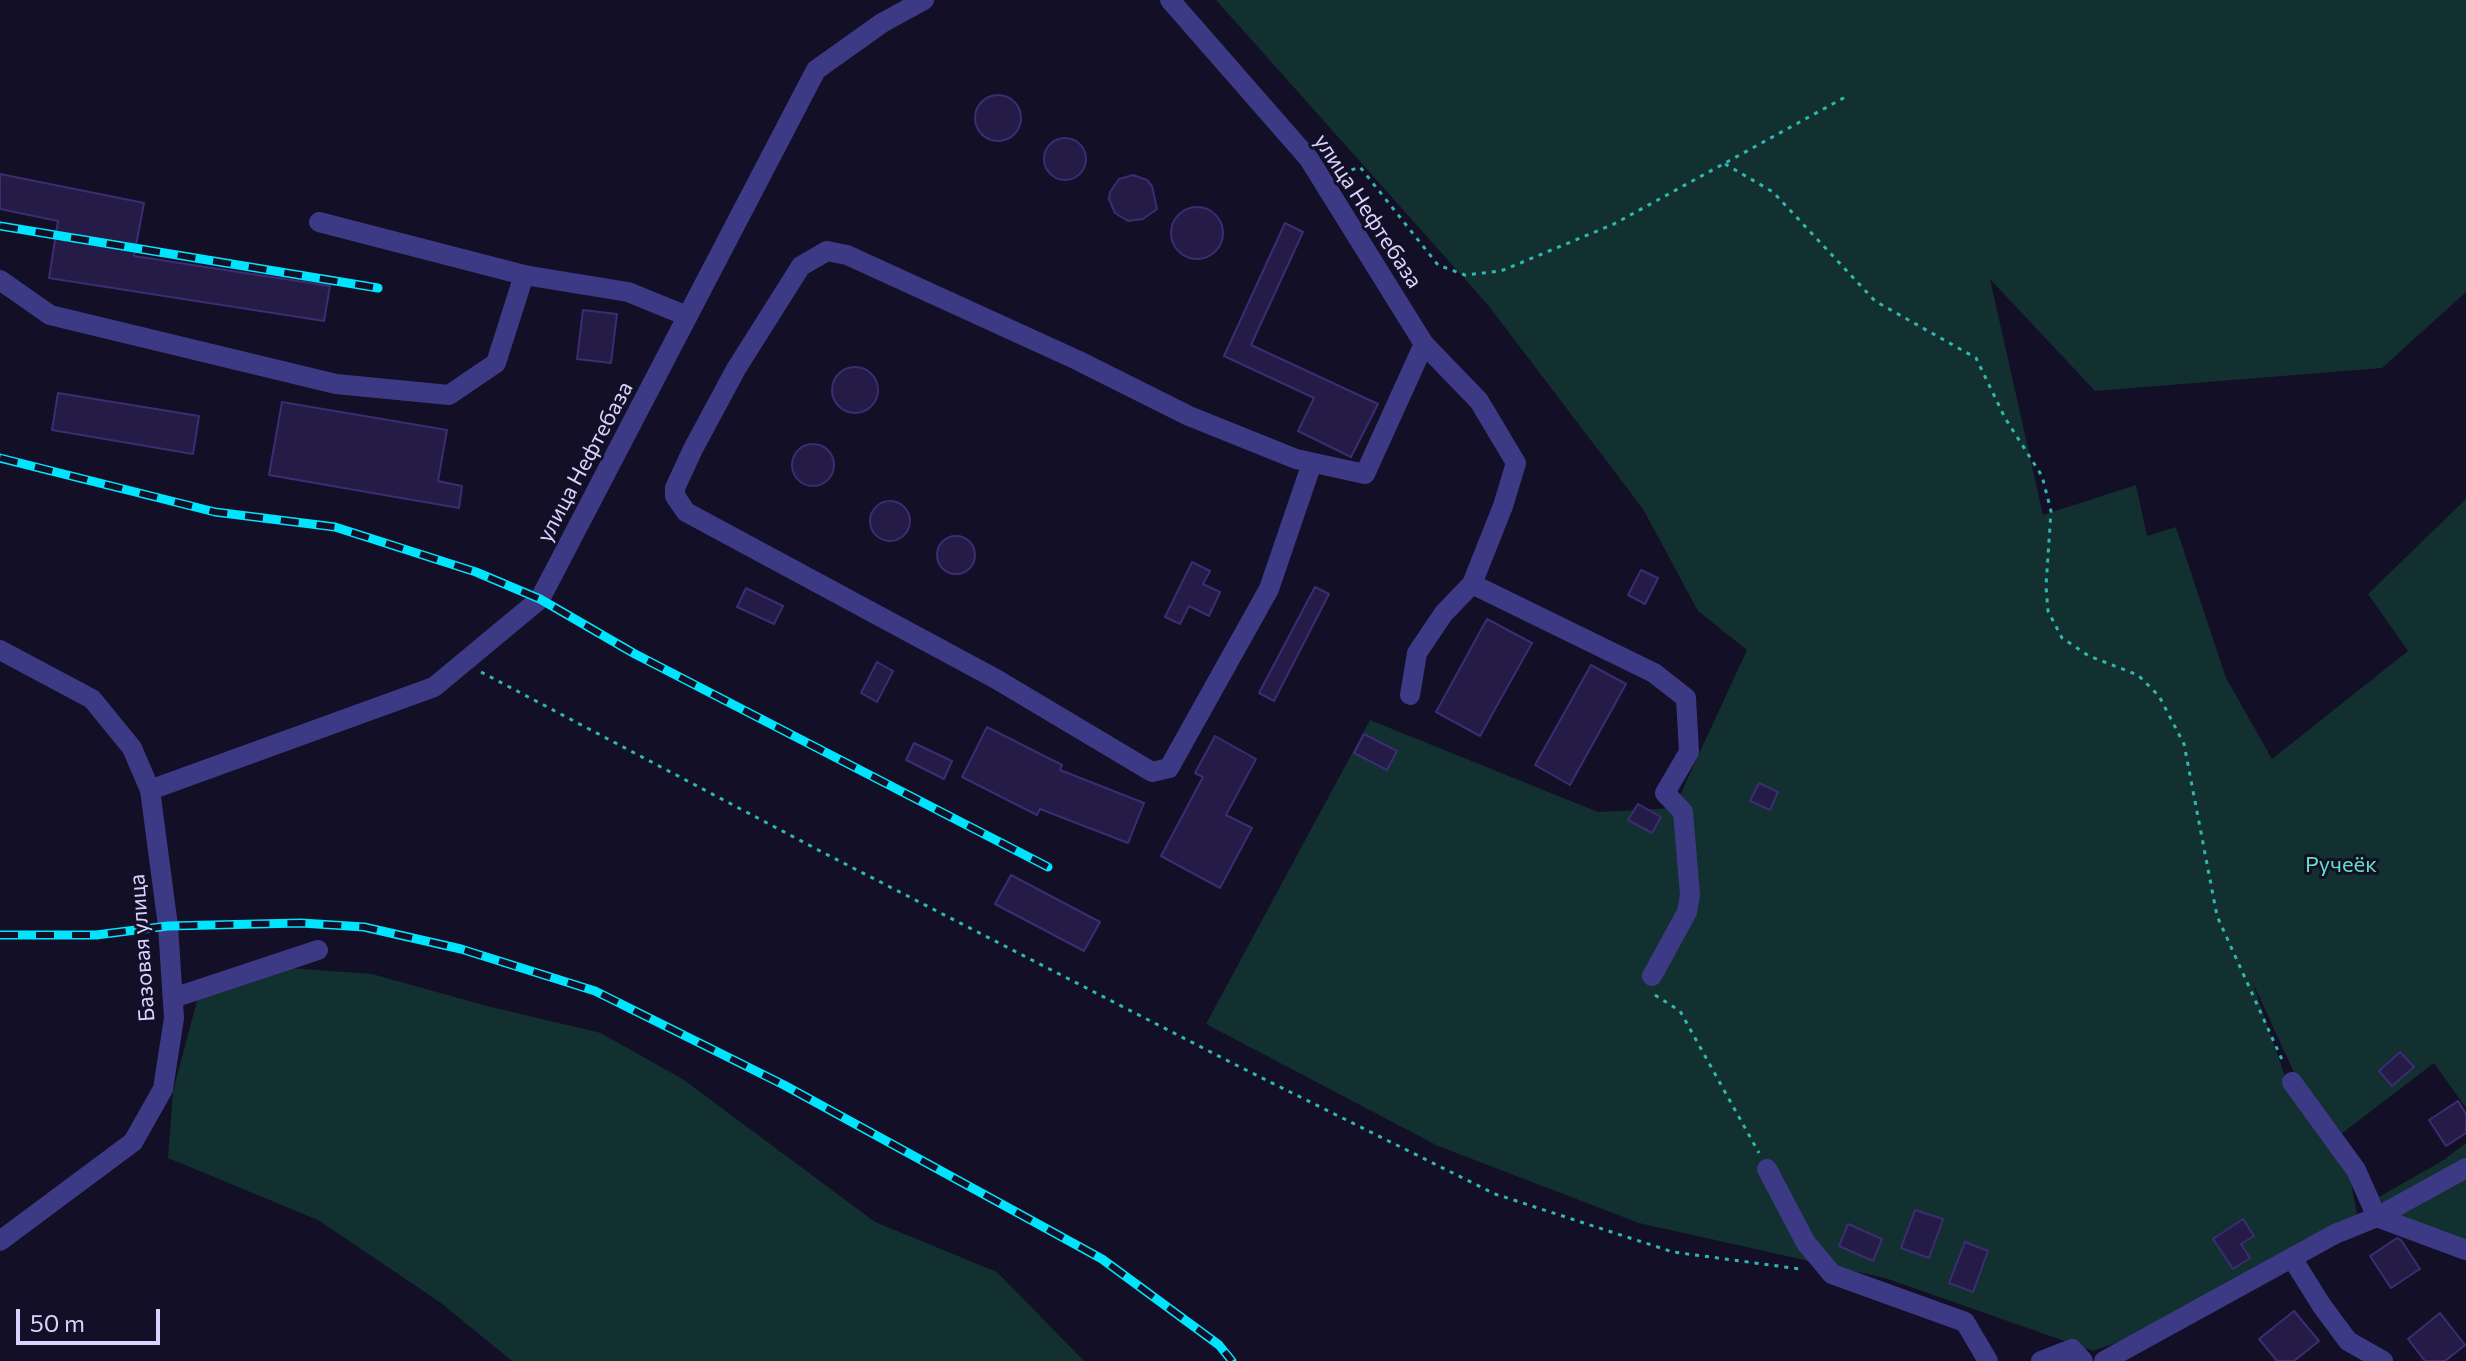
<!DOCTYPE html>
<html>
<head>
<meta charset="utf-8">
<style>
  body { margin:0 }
  #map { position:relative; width:2466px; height:1361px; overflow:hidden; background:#130f26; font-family:Commissioner,sans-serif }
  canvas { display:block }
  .scale { position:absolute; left:16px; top:1309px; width:144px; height:36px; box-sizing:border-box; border:4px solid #d9d4ff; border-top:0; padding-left:10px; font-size:24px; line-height:28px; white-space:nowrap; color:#d9d4ff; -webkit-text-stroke:6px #130f26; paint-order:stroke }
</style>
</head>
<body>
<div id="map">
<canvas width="2466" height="1361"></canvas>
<div class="scale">50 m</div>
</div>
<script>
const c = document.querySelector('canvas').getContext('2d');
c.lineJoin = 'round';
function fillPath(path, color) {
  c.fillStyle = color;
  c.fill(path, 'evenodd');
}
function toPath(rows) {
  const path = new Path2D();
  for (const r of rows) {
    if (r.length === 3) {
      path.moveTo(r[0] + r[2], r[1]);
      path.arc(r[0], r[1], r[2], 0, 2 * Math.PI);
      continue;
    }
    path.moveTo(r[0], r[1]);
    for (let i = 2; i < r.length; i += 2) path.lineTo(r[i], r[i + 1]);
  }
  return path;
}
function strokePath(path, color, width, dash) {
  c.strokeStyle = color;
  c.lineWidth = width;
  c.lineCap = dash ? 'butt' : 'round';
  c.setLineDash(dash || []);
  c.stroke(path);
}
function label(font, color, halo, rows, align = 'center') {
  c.font = font + ' Commissioner,sans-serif';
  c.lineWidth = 6;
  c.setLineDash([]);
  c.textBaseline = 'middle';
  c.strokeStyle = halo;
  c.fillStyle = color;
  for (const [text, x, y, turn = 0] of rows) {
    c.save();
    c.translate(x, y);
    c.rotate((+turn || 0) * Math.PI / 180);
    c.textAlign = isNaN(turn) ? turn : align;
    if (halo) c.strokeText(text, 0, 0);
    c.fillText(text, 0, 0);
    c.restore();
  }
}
fillPath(toPath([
  [1216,0,2466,0,2466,292,2382,368,2095,391,1990,279,2043,515,2136,485,2147,536,2176,527,2226,678,2272,759,2408,651,2368,594,2466,499,2466,1108,2434,1063,2341,1134,2297,1079,2252,981,2288,1085,2349,1172,2357,1214,2124,1340,2093,1351,1885,1278,1639,1223,1438,1146,1206,1024,1370,720,1598,812,1674,808,1747,650,1698,611,1643,509,1488,305],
  [250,965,372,974,487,1006,601,1033,684,1080,875,1222,997,1272,1084,1361,512,1361,441,1303,318,1220,168,1158,173,1091,202,982],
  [2466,1143,2466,1245,2393,1216,2379,1197,2442,1161]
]), '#12302f');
const building = toPath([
  [998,118,23],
  [1065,159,21],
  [0,174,144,203,134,256,330,286,324,321,49,278,58,221,0,209,0,174],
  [1133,175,1147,180,1152,186,1157,209,1143,219,1128,221,1115,213,1109,199,1110,192,1119,179,1133,175],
  [1197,233,26],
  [1285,223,1303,232,1251,345,1378,404,1351,457,1298,431,1314,398,1224,356,1285,223],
  [583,310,617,314,611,363,577,359,583,310],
  [855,390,23],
  [58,393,199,416,193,454,52,430,58,393],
  [282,402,447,430,438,481,462,486,459,508,269,475,282,402],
  [813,465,21],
  [890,521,20],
  [956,555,19],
  [1192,562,1210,571,1203,584,1220,592,1209,616,1189,606,1180,624,1165,617,1192,562],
  [1641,570,1658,578,1645,604,1628,595,1641,570],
  [1315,587,1329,594,1274,701,1259,693,1315,587],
  [746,588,783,606,774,624,737,607,746,588],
  [1487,619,1532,643,1480,736,1436,712,1487,619],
  [877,662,893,671,877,702,861,693,877,662],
  [1591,665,1626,684,1570,785,1535,765,1591,665],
  [987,727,1062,765,1060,770,1144,803,1128,843,1040,809,1037,815,962,777,987,727],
  [1364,734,1397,751,1387,770,1354,753,1364,734],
  [1215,736,1256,759,1226,815,1252,828,1220,888,1161,856,1203,777,1195,773,1215,736],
  [914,743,952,761,944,779,906,760,914,743],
  [1759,783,1778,792,1770,810,1750,801,1759,783],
  [1638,804,1661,817,1652,833,1628,820,1638,804],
  [1011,875,1100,922,1084,951,995,904,1011,875],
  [2400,1052,2414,1067,2392,1086,2379,1071,2400,1052],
  [2458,1101,2466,1114,2466,1133,2446,1146,2429,1120,2458,1101],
  [1915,1210,1943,1219,1929,1258,1901,1248,1915,1210],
  [2243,1219,2254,1236,2241,1244,2250,1258,2233,1269,2213,1239,2243,1219],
  [1848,1224,1882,1239,1873,1261,1839,1246,1848,1224],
  [2397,1238,2401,1240,2420,1269,2391,1288,2370,1256,2397,1238],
  [1965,1242,1988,1251,1973,1292,1949,1283,1965,1242],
  [2294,1311,2319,1341,2294,1361,2277,1361,2259,1339,2294,1311],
  [2440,1313,2465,1345,2445,1361,2425,1361,2408,1339,2440,1313]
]);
fillPath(building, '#241b47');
strokePath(building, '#3b2d73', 2);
strokePath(toPath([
  [1725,164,1773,192,1875,301,1976,358,2005,418,2042,476,2051,511,2046,586,2048,611,2062,638,2089,656,2138,675,2159,696,2184,744,2217,916,2284,1064],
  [1342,173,1360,167,1438,265,1465,275,1501,271,1614,224,1849,95],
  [481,672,824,853,1236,1065,1495,1194,1673,1252,1800,1269],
  [1655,995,1680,1011,1759,1153]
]), '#2fb8b0', 3, [4, 6]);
strokePath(toPath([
  [1170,0,1309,159,1424,344,1479,401,1516,463,1503,506,1472,584,1654,673,1686,698,1689,752,1665,793,1683,812,1690,895,1687,912,1652,976],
  [524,275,628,292,687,316],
  [0,280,50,315,336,384,449,395,496,363,524,275,319,222],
  [1312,463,1269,589,1169,768,1152,772,996,679,686,512,675,496,675,488,693,449,736,369,801,266,827,251,847,255,1077,360,1189,416,1296,459,1365,474,1424,344],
  [0,650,92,699,132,748,150,790,168,926,174,1018,163,1089,133,1142,0,1241],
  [1410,695,1417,653,1444,613,1472,584],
  [150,790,434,687,540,599,816,70,882,23,924,0],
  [173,998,318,950],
  [2292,1082,2356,1170,2377,1217,2466,1250],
  [1767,1169,1806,1243,1832,1274,1965,1322,1988,1361],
  [2292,1258,2322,1306,2348,1341,2383,1361],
  [2041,1361,2072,1349,2083,1361],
  [2104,1361,2335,1234,2377,1217,2466,1168]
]), '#3d3a85', 20);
const rail = toPath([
  [0,226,378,288],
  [0,458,215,512,335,527,476,572,540,599,635,654,1048,867],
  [0,935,96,935,168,926,301,923,364,927,461,949,595,991,784,1085,1102,1259,1219,1345,1232,1361]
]);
strokePath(rail, '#00e5ff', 9);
strokePath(rail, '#130f26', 6, [18]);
label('22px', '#d9d4ff', '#130f26', [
  ["улица Нефтебаза",1368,211,57],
  ["улица Нефтебаза",585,462,-62],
  ["Базовая улица",142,948,-94]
]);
label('22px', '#5fe0c0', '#130f26', [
  ["Ручеёк",2341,865]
]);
</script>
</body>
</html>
